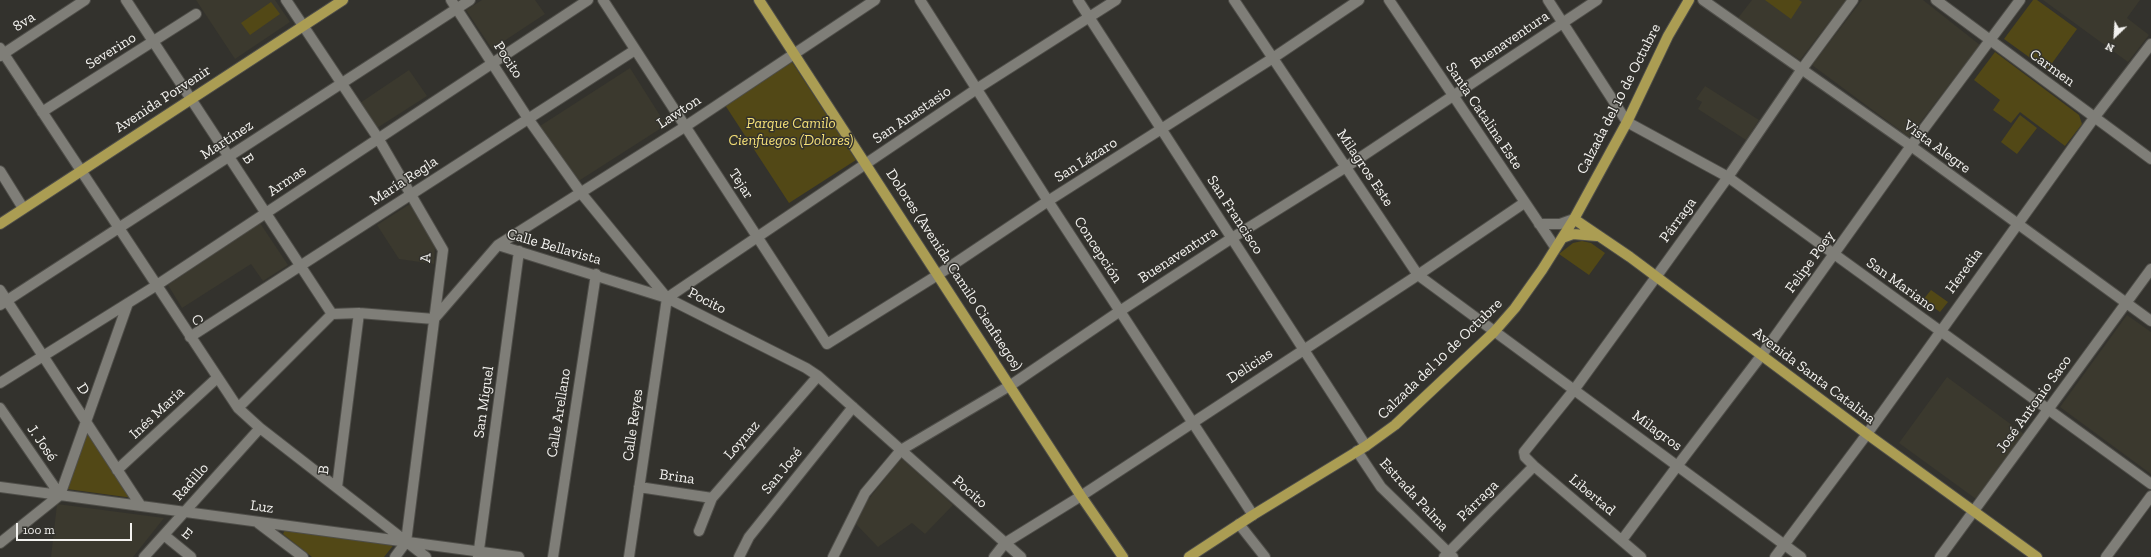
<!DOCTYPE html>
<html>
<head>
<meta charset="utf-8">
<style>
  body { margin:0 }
  #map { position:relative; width:2151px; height:557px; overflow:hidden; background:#33322d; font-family:"Zilla Slab",serif }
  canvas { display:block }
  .north { position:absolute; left:2095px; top:16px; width:40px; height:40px; -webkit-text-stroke:3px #33322d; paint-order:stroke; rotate:205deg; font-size:11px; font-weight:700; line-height:16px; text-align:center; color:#f3f2ef }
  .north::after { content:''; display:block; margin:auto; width:14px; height:18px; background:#f3f2ef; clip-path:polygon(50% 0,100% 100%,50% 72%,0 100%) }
  .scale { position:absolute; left:16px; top:523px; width:116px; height:18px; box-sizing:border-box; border:2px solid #f3f2ef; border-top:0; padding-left:5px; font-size:12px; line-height:14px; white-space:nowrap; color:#f3f2ef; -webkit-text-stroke:3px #33322d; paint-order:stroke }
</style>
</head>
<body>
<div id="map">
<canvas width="2151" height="557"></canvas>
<div class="north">N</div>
<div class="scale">100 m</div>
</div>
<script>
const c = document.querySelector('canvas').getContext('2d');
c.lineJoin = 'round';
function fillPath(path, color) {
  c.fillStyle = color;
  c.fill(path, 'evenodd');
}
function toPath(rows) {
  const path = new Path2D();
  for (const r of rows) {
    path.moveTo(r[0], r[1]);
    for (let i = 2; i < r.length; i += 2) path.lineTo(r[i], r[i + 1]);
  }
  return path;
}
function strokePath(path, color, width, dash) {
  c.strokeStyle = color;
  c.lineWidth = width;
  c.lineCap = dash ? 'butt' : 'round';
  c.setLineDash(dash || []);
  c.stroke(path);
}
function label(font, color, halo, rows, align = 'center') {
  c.font = font + ' "Zilla Slab",serif';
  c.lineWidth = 3;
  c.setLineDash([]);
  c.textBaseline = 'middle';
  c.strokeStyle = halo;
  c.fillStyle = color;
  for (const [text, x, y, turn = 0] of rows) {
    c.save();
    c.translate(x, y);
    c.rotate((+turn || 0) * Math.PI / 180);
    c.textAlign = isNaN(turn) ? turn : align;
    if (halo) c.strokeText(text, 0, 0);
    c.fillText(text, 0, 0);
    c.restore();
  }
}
fillPath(toPath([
  [196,0,275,0,290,22,235,59],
  [482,0,535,0,545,14,492,49,466,10],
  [1752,0,1846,0,1800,60,1738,18],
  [1862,0,1923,0,1980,45,1909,137,1812,65],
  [2043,0,2140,0,2127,18,2149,35,2128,62],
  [630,68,666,125,577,182,540,126],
  [409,70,427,96,377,128,360,103],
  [1705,86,1759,120,1746,140,1698,109,1702,102,1696,99],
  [410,204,435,246,434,264,399,259,377,225],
  [260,223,288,265,263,281,251,264,182,308,168,285],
  [2127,315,2151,332,2151,474,2060,407],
  [1947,377,2024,434,1976,499,1899,443],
  [901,458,953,505,925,534,912,523,878,547,856,524,868,500],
  [57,504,164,518,133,557,51,557]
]), '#3b392e');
fillPath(toPath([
  [1765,0,1799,0,1802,2,1791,19],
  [2033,0,2037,0,2077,29,2047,70,2004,39],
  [271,2,280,14,250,35,241,23],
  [1995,52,2079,115,2082,124,2065,146,2020,112,2011,123,1993,110,2000,100,1974,80],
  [792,62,856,160,789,203,725,105],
  [2020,115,2037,128,2017,154,2001,142],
  [1582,241,1591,243,1605,253,1589,275,1559,254,1573,243],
  [1931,290,1948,302,1940,312,1923,300],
  [86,429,133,498,67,489],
  [285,530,396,542,384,557,312,557,283,534]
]), '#524816');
const minor = toPath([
  [126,0,332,314],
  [286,0,378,138,443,250,406,542,395,557],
  [451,0,529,120,581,193,667,298,806,368,818,376,1021,557],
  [603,0,827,344,936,276,1048,201,1273,58,1359,0],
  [920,0,1048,201,1253,515],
  [1078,0,1366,446],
  [1234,0,1418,275,1801,557],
  [1389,0,1555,247],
  [1548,0,1627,122,1728,177,2151,484],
  [1703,0,1911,146,2151,321],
  [1936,0,2151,159],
  [0,48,238,408,260,428,426,557],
  [0,56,85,0],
  [42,112,196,14],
  [0,171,23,208],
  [1539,224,1560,224,1574,219],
  [498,245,667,298],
  [0,290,141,506],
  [667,298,978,88,1116,0],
  [0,305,470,0],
  [190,337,635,50],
  [0,383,157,285,588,0],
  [0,408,60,495],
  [238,408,332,314,359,313,434,319,498,245,686,126,875,0],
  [1357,451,1381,487,1453,557],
  [117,470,217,378],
  [0,487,519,557],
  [337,487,359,313],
  [639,487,712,498],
  [60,495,128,303],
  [258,523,303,557],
  [1239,524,1265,557],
  [699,531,712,498,818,376],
  [164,535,191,557],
  [1622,540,1678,465,1761,356,1911,146,2020,0],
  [0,543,60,495],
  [144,557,260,428],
  [478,557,519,251],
  [553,557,596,274],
  [629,557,667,298],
  [739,557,749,537,853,407],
  [833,557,865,493,901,450,1011,385,1120,311,1232,238,1346,167,1597,0],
  [994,557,1005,543,1081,496,1418,275,1524,203],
  [1444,557,1534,466],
  [1641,557,1534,466,1525,457,1524,452,1574,390,1656,277,1728,177,1802,69,1853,0],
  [1775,557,1867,434,2094,118,2151,44],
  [1940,557,2151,269],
  [2106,557,2151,496]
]);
const major = toPath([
  [759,0,1081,496,1123,557],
  [1574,219,1630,257,1867,434,2037,557],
  [0,224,343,0],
  [1562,238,1573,234,1597,236],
  [1189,557,1253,515,1366,446,1395,425,1494,332,1515,308,1542,270,1574,219,1627,122,1668,36,1689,0]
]);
strokePath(minor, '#4f4e49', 12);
strokePath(major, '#4f4e49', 12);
strokePath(minor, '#7f7e78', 10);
strokePath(major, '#ab9d53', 10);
label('15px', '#f3f2ef', '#33322d', [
  ["8va",24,22,-33],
  ["Buenaventura",1510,40,-34],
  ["Severino",111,51,-32],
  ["Pocito",508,60,57],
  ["Carmen",2052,68,36],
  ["Avenida Porvenir",163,99,-33],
  ["Calzada del 10 de Octubre",1619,99,-63],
  ["Lawton",679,112,-33],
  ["San Anastasio",912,115,-34],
  ["Santa Catalina Este",1484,116,56],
  ["Martínez",227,140,-33],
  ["Vista Alegre",1937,147,36],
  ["B",248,159,57],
  ["San Lázaro",1086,160,-32],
  ["Milagros Este",1365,168,56],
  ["Armas",287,181,-34],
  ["María Regla",404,181,-33],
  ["Tejar",741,184,57],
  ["San Francisco",1235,215,57],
  ["Párraga",1678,220,-54],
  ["Calle Bellavista",554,247,16],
  ["Concepción",1098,250,57],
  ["Buenaventura",1178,255,-33],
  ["A",426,258,-87],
  ["Felipe Poey",1810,262,-54],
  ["Dolores (Avenida Camilo Cienfuegos)",954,270,57],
  ["Heredia",1964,271,-54],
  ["San Mariano",1901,285,36],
  ["Pocito",707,301,27],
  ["C",197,320,57],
  ["Calzada del 10 de Octubre",1440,359,-44],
  ["Delicias",1250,366,-33],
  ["Avenida Santa Catalina",1814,376,37],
  ["D",83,389,57],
  ["San Miguel",484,402,-82],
  ["José Antonio Saco",2034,404,-54],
  ["Inés María",157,413,-43],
  ["Calle Arellano",559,413,-81],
  ["Calle Reyes",633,425,-82],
  ["Milagros",1657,431,36],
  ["Loynaz",742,440,-49],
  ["J. José",42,443,55],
  ["B",324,470,-83],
  ["San José",782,471,-51],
  ["Brina",677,477,8],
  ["Radillo",191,482,-48],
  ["Pocito",970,492,42],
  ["Estrada Palma",1414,495,47],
  ["Libertad",1592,495,40],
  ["Párraga",1478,501,-45],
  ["Luz",262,507,8],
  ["E",187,534,39]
]);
label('italic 15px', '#f5e077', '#33322d', [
  ["Parque Camilo",791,124],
  ["Cienfuegos (Dolores)",791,141]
]);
</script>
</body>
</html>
